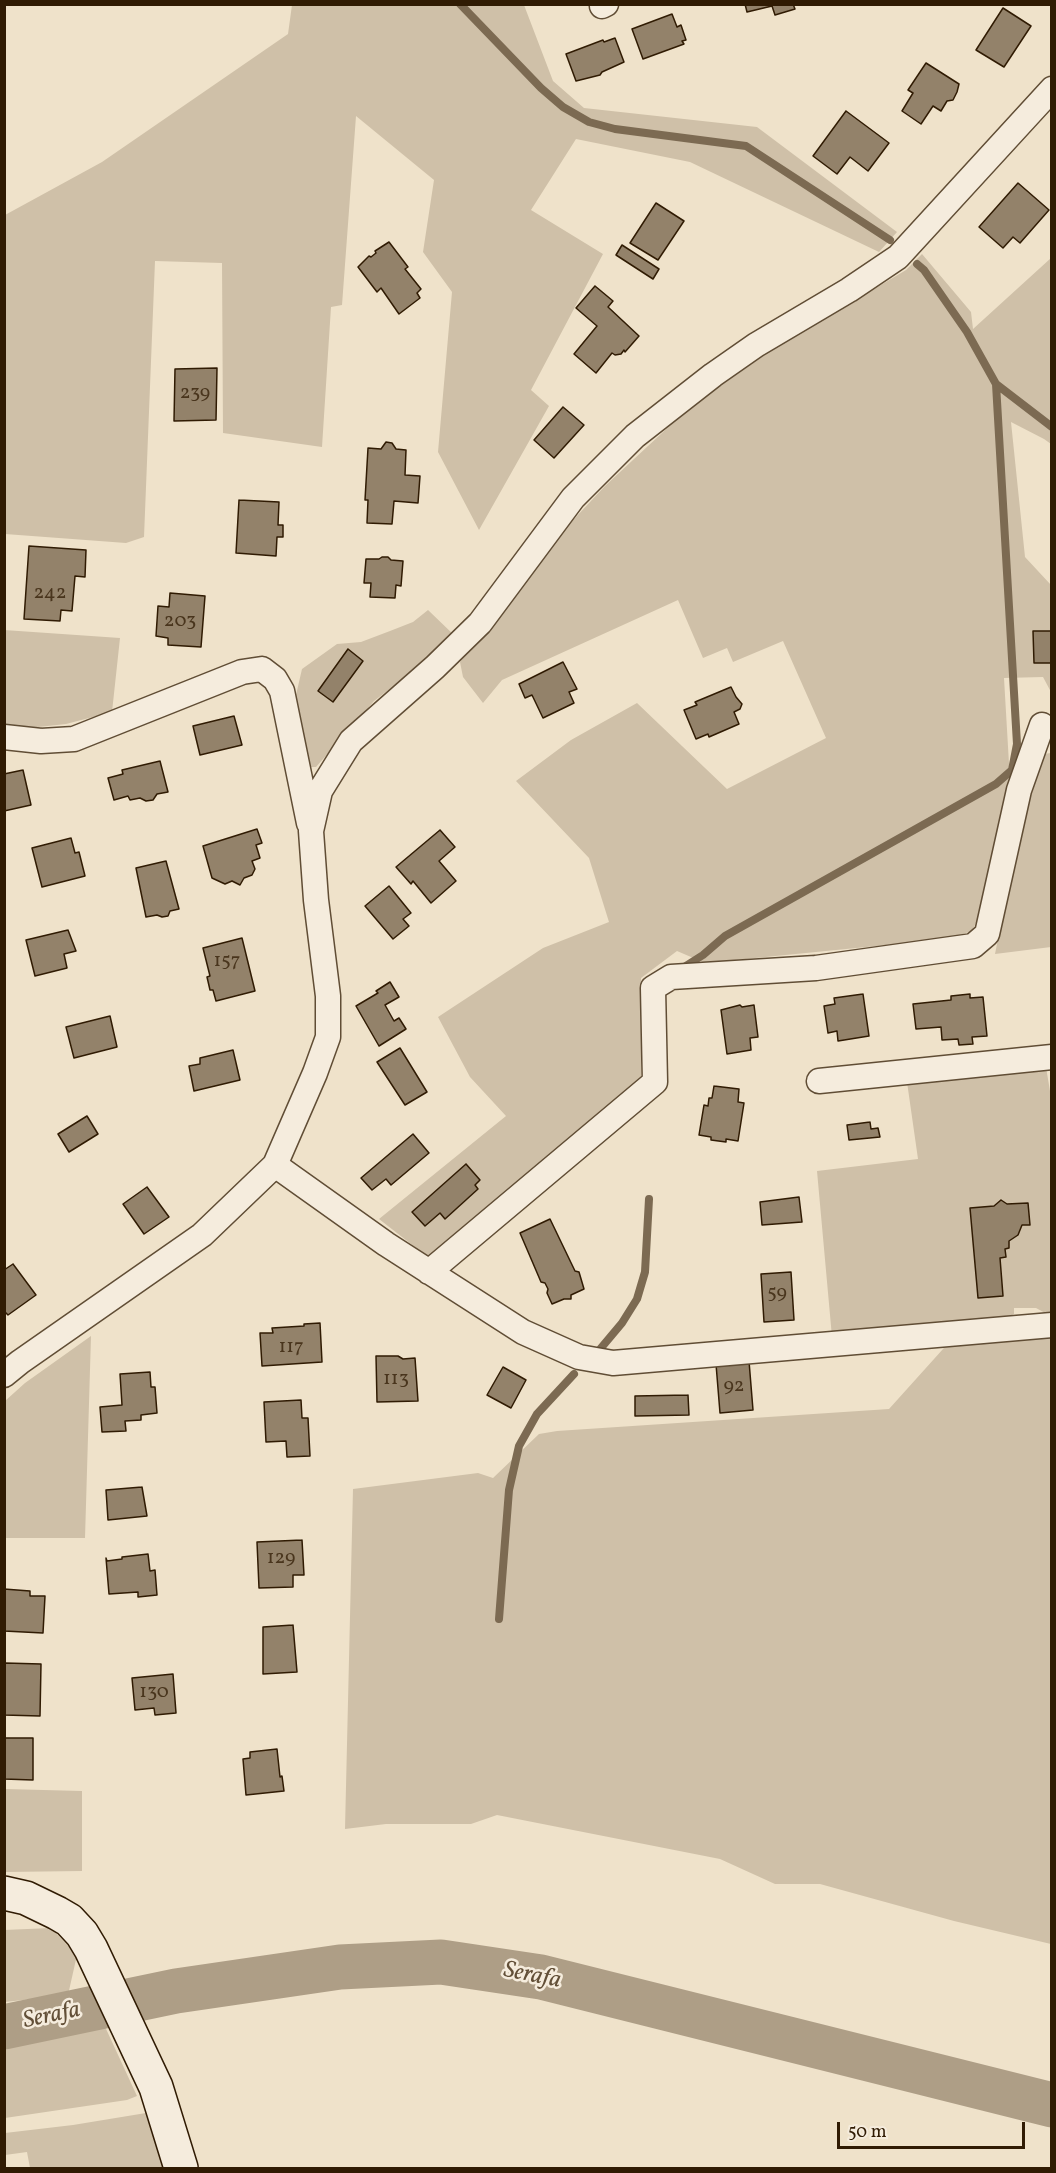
<!DOCTYPE html>
<html>
<head>
<meta charset="utf-8">
<style>
  body { margin:0 }
  #map { position:relative; width:1056px; height:2173px; overflow:hidden; background:#efe2ca; font-family:Vollkorn,serif }
  canvas { display:block }
  .frame { position:absolute; inset:0; border:6px solid #301b03; pointer-events:none }
  .scale { position:absolute; left:837px; top:2122px; width:188px; height:27px; box-sizing:border-box; border:3px solid #301b03; border-top:0; padding-left:8px; font-size:18px; line-height:21px; white-space:nowrap; color:#301b03; -webkit-text-stroke:4px #f5ecdd; paint-order:stroke }
</style>
</head>
<body>
<div id="map">
<canvas width="1056" height="2173"></canvas>
<div class="frame"></div>
<div class="scale">50 m</div>
</div>
<script>
const c = document.querySelector('canvas').getContext('2d');
c.lineJoin = 'round';
function fillPath(path, color) {
  c.fillStyle = color;
  c.fill(path, 'evenodd');
}
function toPath(rows) {
  const path = new Path2D();
  for (const r of rows) {
    path.moveTo(r[0], r[1]);
    for (let i = 2; i < r.length; i += 2) path.lineTo(r[i], r[i + 1]);
  }
  return path;
}
function strokePath(path, color, width, dash) {
  c.strokeStyle = color;
  c.lineWidth = width;
  c.lineCap = dash ? 'butt' : 'round';
  c.setLineDash(dash || []);
  c.stroke(path);
}
function label(font, color, halo, rows, align = 'center') {
  c.font = font + ' Vollkorn,serif';
  c.lineWidth = 5;
  c.setLineDash([]);
  c.textBaseline = 'middle';
  c.strokeStyle = halo;
  c.fillStyle = color;
  for (const [text, x, y, turn = 0] of rows) {
    c.save();
    c.translate(x, y);
    c.rotate((+turn || 0) * Math.PI / 180);
    c.textAlign = isNaN(turn) ? turn : align;
    if (halo) c.strokeText(text, 0, 0);
    c.fillText(text, 0, 0);
    c.restore();
  }
}
fillPath(toPath([
  [524,5,553,81,584,108,757,127,897,232,879,252,690,162,576,139,531,210,603,254,531,390,549,406,479,530,438,452,452,292,423,252,434,180,356,116,342,305,331,307,322,447,223,433,222,263,155,261,144,537,126,543,5,534,5,215,102,162,288,34,292,5],
  [922,254,971,312,973,329,1051,258,1051,444,1044,439,1011,422,1025,557,1051,585,1051,692,1043,677,1004,678,1010,781,984,906,972,931,947,939,705,963,677,951,641,978,641,1084,429,1258,379,1219,506,1116,470,1077,438,1017,543,948,609,922,589,858,516,781,571,740,637,703,727,789,826,738,783,641,733,662,727,648,703,658,678,600,502,680,483,703,463,677,460,662,547,548,605,486,691,406,772,350,906,270],
  [428,610,455,636,440,650,374,701,316,767,308,767,305,758,296,695,302,669,337,644,361,642,390,631,413,622],
  [4,630,120,638,112,712,66,724,20,729,5,726],
  [1051,753,1051,947,995,954,1018,838,1044,754],
  [1046,1067,1052,1103,1051,1313,1047,1314,1036,1308,1014,1308,1014,1314,1010,1316,832,1337,817,1171,918,1159,907,1082],
  [1051,1332,1051,1944,954,1921,820,1884,775,1884,720,1859,497,1815,471,1824,386,1824,345,1829,353,1489,478,1473,493,1478,539,1434,557,1431,889,1409,952,1339],
  [91,1336,85,1538,5,1538,5,1401,25,1383],
  [5,1789,82,1791,82,1871,5,1872],
  [51,1928,77,1955,68,1995,5,2002,4,1930],
  [101,2018,137,2096,127,2100,5,2118,5,2041],
  [146,2113,165,2168,30,2168,27,2152,5,2155,5,2133,73,2125]
]), '#cfc0a8');
strokePath(toPath([
  [460,4,541,88,563,107,589,122,615,129,746,146,890,240],
  [996,384,1052,427],
  [681,969,703,955,725,936,996,784,1012,770,1017,744,996,384,967,332,924,270,917,264],
  [601,1348,622,1323,637,1299,645,1272,649,1199],
  [499,1619,509,1490,519,1446,537,1414,574,1374]
]), '#7c6a52', 8);
strokePath(toPath([
  [4,2027,176,1991,340,1967,441,1962,541,1977,1052,2105]
]), '#ae9e86', 45);
const building = toPath([
  [745,4,793,4,795,9,775,15,772,6,747,12,745,4],
  [1003,8,1031,26,1004,67,976,50,1003,8],
  [672,14,677,27,681,25,686,40,682,41,684,44,643,59,632,29,672,14],
  [615,38,624,62,602,72,600,75,576,81,566,54,603,40,604,42,615,38],
  [926,63,959,84,957,92,953,100,947,101,941,111,933,106,921,124,902,111,913,93,908,90,926,63],
  [846,111,889,143,868,171,850,157,837,174,813,156,846,111],
  [1018,183,1049,210,1020,243,1013,237,1003,248,979,227,1018,183],
  [656,203,684,221,658,260,630,243,656,203],
  [389,242,408,267,405,269,421,289,417,293,420,298,399,314,381,288,377,292,358,267,369,256,371,257,376,253,375,251,389,242],
  [622,245,659,269,653,279,616,255,622,245],
  [595,286,613,301,608,307,639,336,625,352,624,350,621,354,615,355,612,353,596,373,574,354,597,326,576,308,595,286],
  [217,368,216,420,174,421,175,369,217,368],
  [563,407,584,425,554,458,534,440,563,407],
  [386,442,392,443,396,449,406,450,405,475,420,476,418,503,394,501,392,524,367,523,368,500,365,500,368,448,381,449,386,442],
  [239,500,279,502,278,525,283,525,283,537,277,537,276,556,236,553,239,500],
  [29,546,86,550,85,577,75,576,72,611,61,610,60,621,24,619,29,546],
  [382,557,388,557,391,560,403,561,401,586,396,585,395,598,370,597,371,583,364,583,366,559,379,559,382,557],
  [170,593,205,596,201,647,168,645,168,638,156,636,158,606,169,607,170,593],
  [1033,631,1052,631,1052,663,1034,663,1033,631],
  [348,649,363,661,333,702,318,691,348,649],
  [563,662,577,689,569,692,574,703,543,718,532,695,525,698,519,684,563,662],
  [731,687,736,697,742,704,740,709,734,712,739,724,709,737,708,734,696,739,684,710,697,705,695,702,731,687],
  [234,716,242,745,200,755,193,726,234,716],
  [160,761,168,792,157,794,153,800,146,801,140,798,130,800,128,796,114,800,108,778,123,774,122,770,160,761],
  [23,770,31,805,4,811,4,774,23,770],
  [257,829,262,843,256,845,260,858,252,861,255,869,252,875,244,878,240,885,232,881,225,884,212,878,203,846,257,829],
  [440,830,455,847,439,861,456,881,431,903,413,881,411,884,396,867,440,830],
  [71,838,75,853,79,852,85,876,42,887,32,848,71,838],
  [166,861,179,909,170,911,168,916,162,917,157,915,146,917,136,868,166,861],
  [389,886,411,913,403,919,409,926,393,939,365,906,389,886],
  [68,930,76,951,64,954,67,968,35,976,26,940,68,930],
  [242,938,255,991,216,1001,213,990,210,990,207,977,210,976,203,948,242,938],
  [390,982,399,997,385,1005,394,1021,399,1018,406,1029,379,1046,356,1006,378,993,376,991,390,982],
  [863,994,869,1036,838,1041,837,1031,828,1033,824,1006,835,1004,834,998,863,994],
  [970,994,970,998,983,997,987,1036,972,1037,973,1044,959,1045,958,1039,942,1040,941,1027,916,1029,913,1004,951,1000,951,996,970,994],
  [740,1005,742,1007,754,1005,758,1037,750,1038,751,1050,727,1054,721,1010,740,1005],
  [110,1016,117,1047,74,1058,66,1027,110,1016],
  [400,1048,427,1092,405,1105,377,1062,400,1048],
  [233,1050,240,1080,194,1091,189,1066,200,1064,200,1058,233,1050],
  [714,1086,739,1089,738,1102,744,1103,738,1141,726,1139,726,1142,711,1140,711,1137,699,1135,704,1105,708,1106,709,1098,712,1098,714,1086],
  [87,1116,98,1134,69,1152,58,1134,87,1116],
  [870,1122,871,1129,878,1128,880,1137,849,1140,847,1125,870,1122],
  [413,1134,429,1153,391,1185,386,1179,372,1190,361,1178,413,1134],
  [466,1164,480,1180,475,1185,478,1189,445,1219,440,1213,425,1226,412,1212,466,1164],
  [147,1187,169,1217,144,1234,123,1204,147,1187],
  [799,1197,802,1222,762,1225,760,1202,799,1197],
  [1001,1200,1007,1204,1028,1203,1030,1225,1022,1225,1018,1235,1009,1241,1009,1248,1005,1249,1006,1257,1000,1258,1003,1296,978,1298,970,1208,994,1206,1001,1200],
  [550,1219,575,1271,579,1272,584,1289,571,1295,571,1299,564,1299,552,1304,547,1293,548,1289,545,1283,541,1282,520,1233,550,1219],
  [13,1264,36,1295,8,1315,4,1311,4,1270,13,1264],
  [791,1272,794,1320,764,1322,761,1274,791,1272],
  [320,1323,322,1362,262,1366,260,1333,273,1333,272,1328,304,1326,304,1324,320,1323],
  [376,1356,398,1356,403,1359,415,1358,418,1401,377,1402,376,1356],
  [749,1361,753,1410,720,1413,716,1364,749,1361],
  [503,1367,526,1380,511,1408,487,1395,503,1367],
  [150,1372,151,1387,155,1387,157,1413,141,1415,141,1420,125,1421,126,1431,102,1432,100,1407,122,1405,120,1374,150,1372],
  [688,1395,689,1415,635,1416,635,1396,688,1395],
  [301,1400,302,1418,308,1418,310,1456,287,1457,286,1441,266,1442,264,1402,301,1400],
  [142,1487,147,1516,108,1520,106,1490,142,1487],
  [302,1540,304,1575,293,1575,293,1587,259,1588,257,1542,302,1540],
  [148,1554,150,1571,155,1570,157,1595,138,1597,138,1592,109,1594,106,1558,107,1561,122,1559,122,1557,148,1554],
  [4,1589,30,1591,30,1596,45,1596,43,1633,4,1631,4,1589],
  [293,1625,297,1672,263,1674,263,1627,293,1625],
  [5,1663,41,1664,40,1716,4,1715,5,1663],
  [173,1674,176,1713,155,1715,154,1708,135,1710,132,1678,173,1674],
  [4,1738,33,1738,33,1780,4,1779,4,1738],
  [277,1749,280,1777,282,1776,284,1791,246,1795,243,1759,250,1758,250,1752,277,1749]
]);
fillPath(building, '#93826a');
strokePath(building, '#301b03', 1.5);
const street = toPath([
  [602,6,606,4],
  [4,737,41,741,74,739,242,672,262,669,275,679,282,691,309,823],
  [819,1081,1052,1057],
  [275,1165,386,1244,523,1332,579,1357,613,1363,1052,1325],
  [429,1272,655,1082,653,988,671,977,816,968,973,946,987,934,1019,790,1042,725],
  [4,1375,20,1362,202,1235,275,1165,315,1073,328,1037,328,996,316,900,311,831,320,791,351,741,435,667,480,623,573,498,635,436,713,375,756,345,849,290,898,257,1052,89]
]);
const secondary = toPath([
  [4,1893,26,1898,57,1913,69,1920,82,1934,91,1949,156,2087,181,2168]
]);
strokePath(street, '#604d35', 27);
strokePath(secondary, '#301b03', 36);
strokePath(street, '#f5ecdd', 24);
strokePath(secondary, '#f5ecdd', 33);
label('20px', '#49351d', null, [
  ["239",195,394],
  ["242",50,594],
  ["203",180,622],
  ["157",227,962],
  ["59",777,1294],
  ["117",291,1348],
  ["113",396,1380],
  ["92",734,1387],
  ["129",281,1559],
  ["130",154,1693]
]);
label('italic 24px', '#624f37', '#f5ecdd', [
  ["Serafa",532,1977,11],
  ["Serafa",52,2017,-12]
]);
</script>
</body>
</html>
